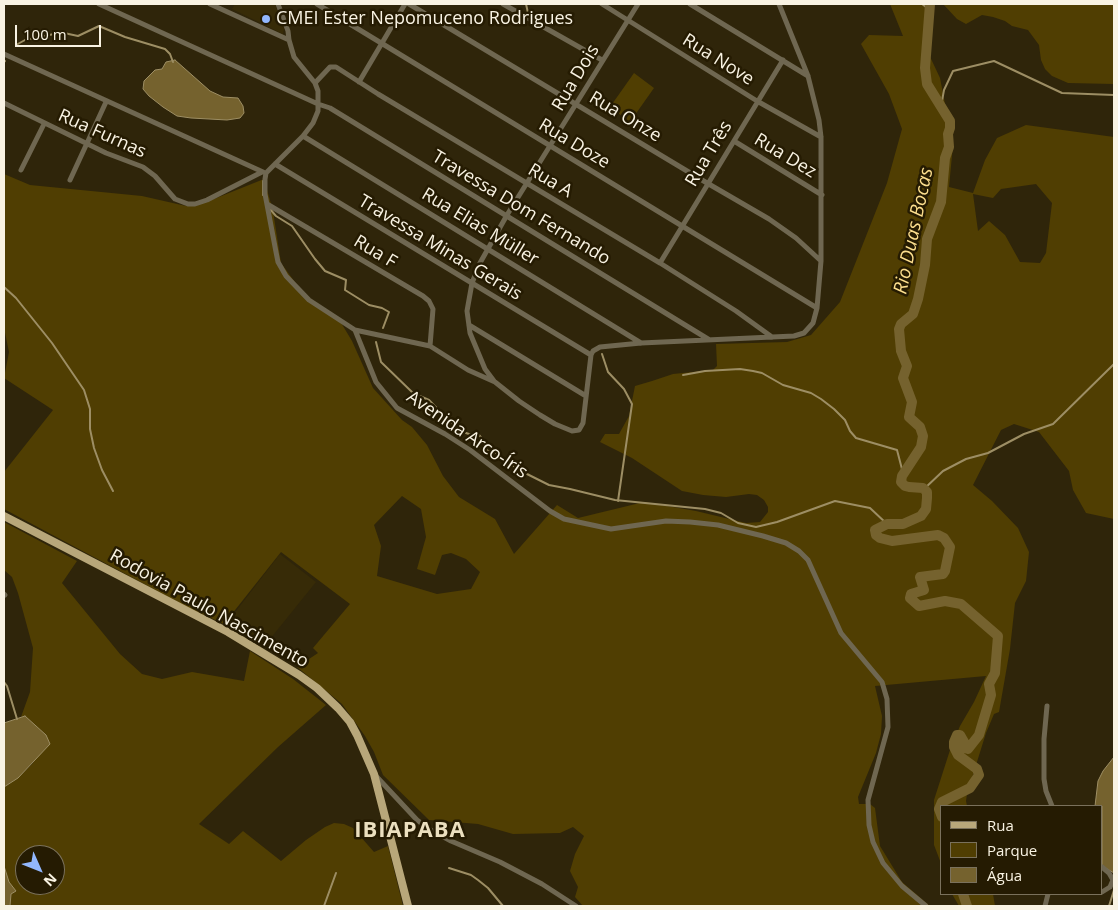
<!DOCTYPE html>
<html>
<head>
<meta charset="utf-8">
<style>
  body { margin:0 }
  #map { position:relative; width:1118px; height:910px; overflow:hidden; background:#2f250a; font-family:"Open Sans",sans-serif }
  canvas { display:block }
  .frame { position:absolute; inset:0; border:5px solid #f9f3e3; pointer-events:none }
  .legend { position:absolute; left:940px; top:805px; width:162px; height:90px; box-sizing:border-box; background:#251b02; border:1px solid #7a715c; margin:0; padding:6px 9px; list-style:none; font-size:15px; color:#f9f3e3 }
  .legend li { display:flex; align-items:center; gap:10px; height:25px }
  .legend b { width:25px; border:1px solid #7a715c }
  .north { position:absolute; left:15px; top:845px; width:50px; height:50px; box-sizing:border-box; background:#251b02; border:1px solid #7a715c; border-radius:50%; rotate:134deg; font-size:14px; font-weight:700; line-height:20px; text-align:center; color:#f9f3e3 }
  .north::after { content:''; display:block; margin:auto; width:18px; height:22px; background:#92b7fd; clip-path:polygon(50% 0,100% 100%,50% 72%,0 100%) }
  .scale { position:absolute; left:15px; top:25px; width:86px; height:22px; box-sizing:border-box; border:2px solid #f9f3e3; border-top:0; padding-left:6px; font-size:15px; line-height:18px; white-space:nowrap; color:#f9f3e3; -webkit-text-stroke:4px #251b02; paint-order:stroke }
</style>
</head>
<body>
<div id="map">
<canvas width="1118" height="910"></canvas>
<div class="frame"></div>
<ul class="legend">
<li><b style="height:6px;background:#b8a77a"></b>Rua</li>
<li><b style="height:14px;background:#503e02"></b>Parque</li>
<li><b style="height:14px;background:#75622e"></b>Água</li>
</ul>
<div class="north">N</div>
<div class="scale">100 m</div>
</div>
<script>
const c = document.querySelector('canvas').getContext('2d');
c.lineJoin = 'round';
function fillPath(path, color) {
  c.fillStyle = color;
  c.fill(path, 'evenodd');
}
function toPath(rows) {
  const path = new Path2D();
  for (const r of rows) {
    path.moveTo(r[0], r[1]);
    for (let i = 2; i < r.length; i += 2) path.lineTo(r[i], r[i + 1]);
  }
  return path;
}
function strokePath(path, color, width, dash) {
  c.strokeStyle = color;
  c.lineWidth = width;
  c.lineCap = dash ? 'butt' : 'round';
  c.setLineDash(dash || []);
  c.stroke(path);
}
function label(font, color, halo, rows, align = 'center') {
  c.font = font + ' "Open Sans",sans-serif';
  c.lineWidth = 5;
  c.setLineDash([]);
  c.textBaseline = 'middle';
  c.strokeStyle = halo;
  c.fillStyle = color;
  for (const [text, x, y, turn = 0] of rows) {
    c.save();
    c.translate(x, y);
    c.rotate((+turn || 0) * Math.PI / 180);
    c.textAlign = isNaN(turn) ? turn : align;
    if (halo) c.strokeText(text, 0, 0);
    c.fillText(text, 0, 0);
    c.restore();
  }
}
fillPath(toPath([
  [235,4,275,4,284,29,283,34,232,9],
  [280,554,316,582,266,644,226,624]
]), '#372b07');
fillPath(toPath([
  [890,4,925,4,925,46,940,78,953,145,949,187,973,193,985,160,997,138,1026,125,1114,137,1114,519,1086,513,1073,490,1069,471,1039,432,1014,424,1001,430,973,485,992,501,1018,528,1029,552,1026,581,1015,603,1010,649,999,712,994,714,986,733,967,794,966,801,967,806,942,806,942,866,934,845,934,800,950,750,960,726,974,702,986,676,875,686,882,716,881,734,876,753,858,797,859,804,870,804,875,808,880,846,902,882,930,906,583,906,575,897,578,887,570,871,575,854,584,836,573,827,560,833,513,834,478,824,429,820,383,775,374,752,365,736,342,704,297,667,318,653,313,648,350,604,281,552,224,624,191,609,4,509,4,472,53,410,4,378,9,352,4,328,4,174,30,185,142,196,186,206,214,199,264,179,273,211,281,263,305,296,340,321,352,341,373,388,402,420,412,427,427,445,443,476,459,497,495,519,514,554,557,505,578,518,644,502,696,511,746,523,760,522,768,512,768,507,764,500,757,495,749,494,726,497,703,495,682,491,632,458,600,442,605,434,619,434,629,416,635,386,652,381,673,374,713,370,717,366,716,344,787,342,811,335,840,302,887,183,902,129,889,94,861,44,869,35,903,36],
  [1036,184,1052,203,1046,253,1040,263,1020,262,1005,235,989,221,978,231,973,194,993,198,1001,189],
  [402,496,421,509,426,537,417,569,435,575,442,555,451,553,466,559,480,572,471,589,437,594,377,576,381,546,374,525],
  [943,4,1114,4,1114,84,1068,83,1052,76,1045,69,1041,60,1039,45,1028,30,1012,26,1005,21,993,17,982,15,966,24,957,19],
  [634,73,654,88,630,122,610,107],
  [4,522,77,561,62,583,120,654,142,674,162,679,192,672,244,681,250,651,293,679,326,705,278,747,199,824,229,844,243,831,281,861,306,840,325,827,334,823,344,824,353,828,374,852,388,846,403,906,10,906,11,894,4,866,4,787,18,778,33,763,46,735,25,716,21,717,30,692,33,648,18,593,12,577,4,570],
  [25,855,55,855,55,885,25,885],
  [952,894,993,894,995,906,959,906]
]), '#503e02');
const water = toPath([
  [175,60,210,91,223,97,238,98,243,106,244,113,240,118,227,120,191,118,177,116,163,107,149,96,143,89,144,81,155,70,162,69,166,62,175,60],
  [25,716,46,735,50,744,18,778,4,787,4,723,25,716],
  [1114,757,1114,873,1102,866,1102,806,1095,806,1098,781,1103,771,1114,757],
  [4,866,9,882,16,891,11,894,10,906,4,906,4,866]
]);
fillPath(water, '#75622e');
strokePath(water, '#9d8e64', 1);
strokePath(toPath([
  [526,4,528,13],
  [922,4,930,10],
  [16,45,25,40,54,34,64,33,78,36,99,26,125,37,165,49,170,54,173,62],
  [4,62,5,61],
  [944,112,942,101,944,90,953,71,994,61,1062,93,1114,95],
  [263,195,263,181],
  [270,209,276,216,292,226,315,259,325,271,346,280,345,290,369,305,382,308,389,312,383,328],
  [4,287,16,298,52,343,84,390,90,409,90,429,94,448,102,470,113,491],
  [376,342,381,362,413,393,429,400,450,422,463,432,469,434,479,435,484,441,487,451,495,452,501,458,521,471,549,485,570,489,615,500,705,509,721,513,738,523,756,527,777,522,835,501,870,508,887,524],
  [602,354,608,372,624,389,632,404,618,501],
  [683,375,705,371,740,369,753,371,762,373,783,385,811,393,821,399,834,409,845,420,850,431,856,438,897,450,903,473],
  [924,489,943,471,966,459,988,453,1024,434,1053,424,1114,364],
  [4,682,7,686,17,719],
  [449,868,471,875,478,880,488,888,503,906],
  [324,906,336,873],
  [1109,906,1114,890]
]), '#9d8e64', 2);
strokePath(toPath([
  [930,4,925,68,927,84,950,121,950,128,948,134,949,147,945,158,941,202,927,239,925,265,918,299,913,314,901,324,899,329,901,351,907,366,903,378,912,402,909,417,920,427,923,436,921,447,902,476,901,482,905,486,909,487,923,488,927,492,927,498,926,509,921,516,903,524,887,524,875,530,876,535,880,538,892,541,938,535,944,538,950,547,945,571,943,574,920,577,924,590,911,594,910,598,919,606,945,601,961,604,998,636,995,673,989,684,991,695,979,735,968,749,964,748,964,742,960,735,957,735,954,742,954,747,958,755,977,769,979,775,970,788,942,802,939,809,942,817],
  [963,894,967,906]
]), '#75622e', 10);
strokePath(toPath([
  [99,4,318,104,330,108,708,339],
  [210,4,289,40],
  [278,4,288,31,289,40,294,57,315,83,318,91,318,111,313,123,303,136,266,173,265,179,265,194,276,252,278,262,286,276,309,300,355,330,376,382,397,408,445,434,470,450,550,511,564,519,611,529,666,521,690,522,718,525,763,536,786,543,799,551,808,560,841,633,882,682,887,699,888,727,868,800,869,825,873,842,883,863,902,886,926,906],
  [317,4,817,308],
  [409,4,707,183,769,219,796,238,821,261],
  [503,4,602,60],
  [602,4,757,101,821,137],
  [690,4,808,76],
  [4,54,263,172],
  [359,82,405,4],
  [315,83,330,67,336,67,378,94,660,263,736,311,772,337],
  [4,103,106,153,143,167,155,176,175,199,188,204,195,204,207,200,262,172],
  [303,136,641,343],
  [734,141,822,195],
  [275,164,591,355],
  [21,170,44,124],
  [70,180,106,102],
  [267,204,423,296,429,301,433,309,430,346],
  [660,263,783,60],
  [469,325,586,396],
  [355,330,430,346,468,370,495,382,519,401,540,415,555,424,572,431,579,430,583,423,591,355,593,351,600,347,641,343,794,336,804,333,813,323,817,308,821,261,821,137,819,120,808,76,779,4],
  [494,381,485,369,470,333,467,311,472,283,480,263,507,215,638,4],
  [4,594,5,595],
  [1047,706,1044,739,1044,779,1046,791,1052,806],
  [376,776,417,820,429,829,451,841,500,862,542,884,576,906],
  [1102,867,1109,873,1113,880,1110,887,1102,892],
  [1045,906,1048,894]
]), '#6f6751', 5);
strokePath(toPath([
  [4,516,228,632,299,675,317,688,338,708,350,722,357,735,374,774,408,906]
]), '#b8a77a', 8);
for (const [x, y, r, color] of [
  [266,19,5,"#92b7fd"]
]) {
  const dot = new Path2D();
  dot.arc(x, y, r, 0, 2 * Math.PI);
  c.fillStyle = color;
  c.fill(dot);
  strokePath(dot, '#251b02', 2);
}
label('18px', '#f9f3e3', '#251b02', [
  ["CMEI Ester Nepomuceno Rodrigues",276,19]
], 'left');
label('18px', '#f9f3e3', '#251b02', [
  ["Rua Nove",718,60,32],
  ["Rua Dois",576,78,-59],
  ["Rua Onze",625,117,31],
  ["Rua Furnas",102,134,24],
  ["Rua Doze",574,144,31],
  ["Rua Três",709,154,-59],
  ["Rua Dez",785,156,31],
  ["Rua A",550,181,31],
  ["Travessa Dom Fernando",521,208,31],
  ["Rua Elias Müller",480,227,31],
  ["Travessa Minas Gerais",440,248,31],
  ["Rua F",375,252,31],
  ["Avenida Arco-Íris",467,435,34],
  ["Rodovia Paulo Nascimento",209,609,29]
]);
label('italic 19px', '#fcde8d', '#251b02', [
  ["Rio Duas Bocas",914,231,-78]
]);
c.letterSpacing = '1px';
label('bold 22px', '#ebdfbf', '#251b02', [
  ["IBIAPABA",410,831]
]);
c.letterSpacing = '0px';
</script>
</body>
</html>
